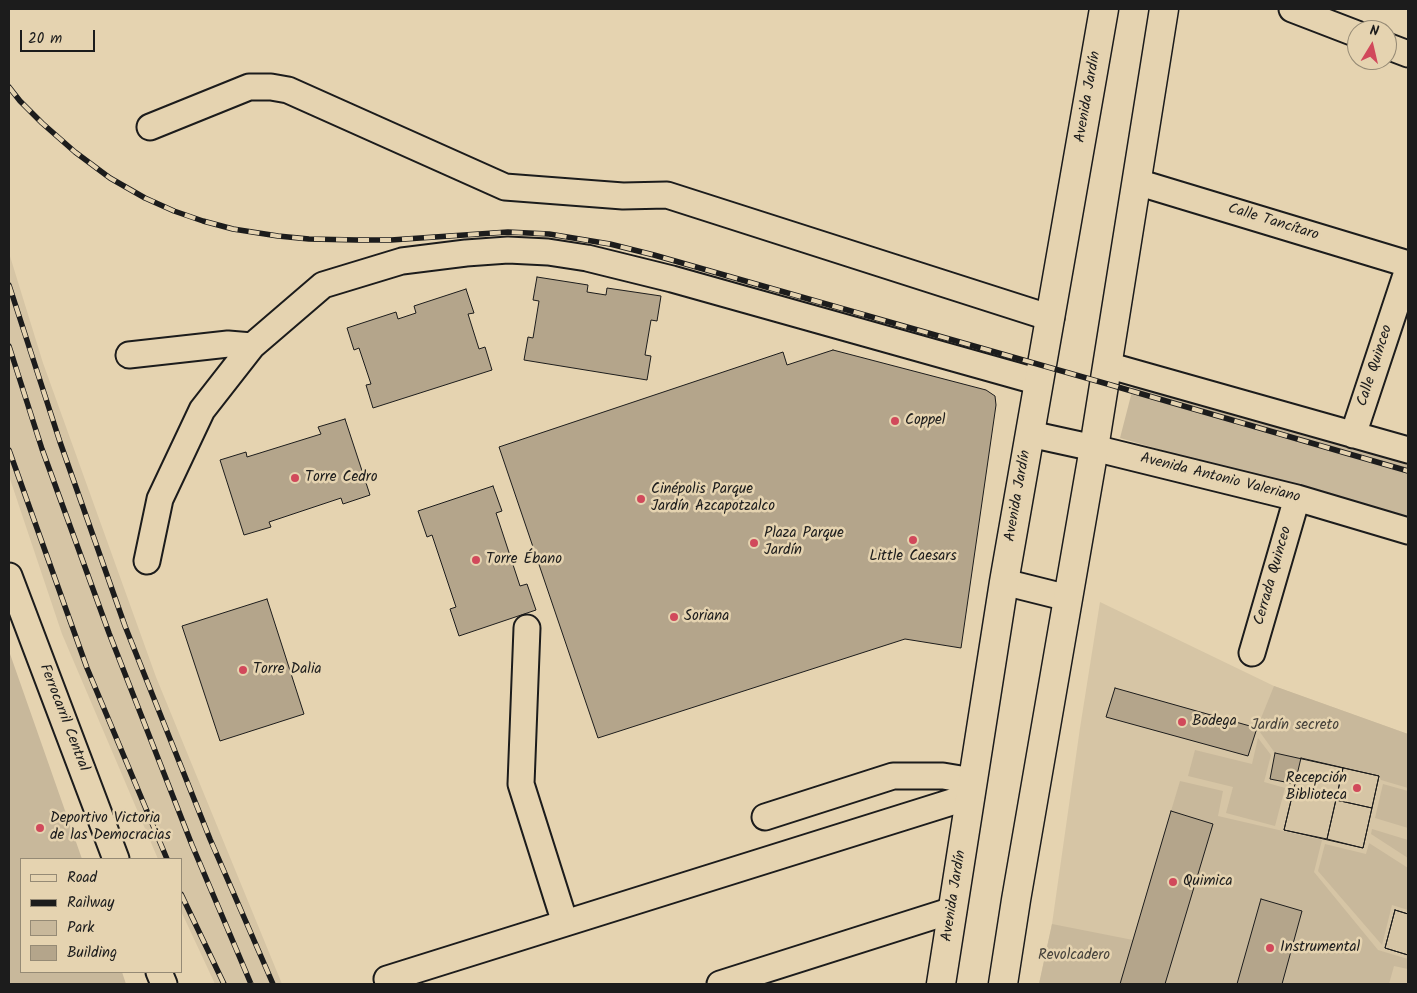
<!DOCTYPE html>
<html>
<head>
<meta charset="utf-8">
<style>
  body { margin:0 }
  #map { position:relative; width:1417px; height:993px; overflow:hidden; background:#e5d3b0; font-family:Kalam,sans-serif }
  canvas { display:block }
  .frame { position:absolute; inset:0; border:10px solid #1c1c1c; pointer-events:none }
  .legend { position:absolute; left:20px; top:858px; width:162px; height:115px; box-sizing:border-box; background:#e5d3b0; border:1px solid #958a75; margin:0; padding:6px 9px; list-style:none; font-size:15px; color:#1c1c1c }
  .legend li { display:flex; align-items:center; gap:10px; height:25px }
  .legend b { width:25px; border:1px solid #958a75 }
  .north { position:absolute; left:1347px; top:20px; width:50px; height:50px; box-sizing:border-box; background:#e5d3b0; border:1px solid #958a75; border-radius:50%; rotate:9deg; font-size:14px; font-weight:700; line-height:20px; text-align:center; color:#1c1c1c }
  .north::after { content:''; display:block; margin:auto; width:18px; height:22px; background:#d1495b; clip-path:polygon(50% 0,100% 100%,50% 72%,0 100%) }
  .scale { position:absolute; left:20px; top:30px; width:75px; height:22px; box-sizing:border-box; border:2px solid #1c1c1c; border-top:0; padding-left:6px; font-size:15px; line-height:18px; white-space:nowrap; color:#1c1c1c; -webkit-text-stroke:4px #e5d3b0; paint-order:stroke }
</style>
</head>
<body>
<div id="map">
<canvas width="1417" height="993"></canvas>
<div class="frame"></div>
<ul class="legend">
<li><b style="height:6px;background:#e5d3b0"></b>Road</li>
<li><b style="height:6px;background:#1c1c1c"></b>Railway</li>
<li><b style="height:14px;background:#c8b89b"></b>Park</li>
<li><b style="height:14px;background:#b4a58b"></b>Building</li>
</ul>
<div class="north">N</div>
<div class="scale">20 m</div>
</div>
<script>
const c = document.querySelector('canvas').getContext('2d');
c.lineJoin = 'round';
function fillPath(path, color) {
  c.fillStyle = color;
  c.fill(path, 'evenodd');
}
function toPath(rows) {
  const path = new Path2D();
  for (const r of rows) {
    path.moveTo(r[0], r[1]);
    for (let i = 2; i < r.length; i += 2) path.lineTo(r[i], r[i + 1]);
  }
  return path;
}
function strokePath(path, color, width, dash) {
  c.strokeStyle = color;
  c.lineWidth = width;
  c.lineCap = dash ? 'butt' : 'round';
  c.setLineDash(dash || []);
  c.stroke(path);
}
function label(font, color, halo, rows, align = 'center') {
  c.font = font + ' Kalam,sans-serif';
  c.lineWidth = 5;
  c.setLineDash([]);
  c.textBaseline = 'middle';
  c.strokeStyle = halo;
  c.fillStyle = color;
  for (const [text, x, y, turn = 0] of rows) {
    c.save();
    c.translate(x, y);
    c.rotate((+turn || 0) * Math.PI / 180);
    c.textAlign = isNaN(turn) ? turn : align;
    if (halo) c.strokeText(text, 0, 0);
    c.fillText(text, 0, 0);
    c.restore();
  }
}
fillPath(toPath([
  [9,253,43,363,156,677,282,984,215,984,181,911,181,859,158,859,62,634,9,476],
  [1100,602,1274,686,1408,734,1408,984,1039,984,1052,924,1080,728]
]), '#d6c5a5');
fillPath(toPath([
  [1136,376,1408,454,1408,521,1120,438],
  [9,651,82,859,21,859,21,972,122,972,126,984,9,984],
  [1274,686,1408,734,1408,788,1381,780,1379,776,1275,753,1257,728],
  [1258,738,1271,755,1264,782,1285,788,1275,826,1226,813,1233,787,1188,776,1195,750,1252,764],
  [1180,781,1223,791,1218,816,1322,840,1314,872,1378,950,1408,959,1408,969,1394,966,1389,984,1282,984,1302,911,1261,899,1237,984,1165,984,1213,824,1171,811],
  [1383,784,1408,791,1408,828,1375,818],
  [1372,829,1408,840,1408,858,1371,834],
  [1369,843,1408,868,1408,910,1392,905,1382,945,1318,871,1325,844,1366,854],
  [1052,924,1133,940,1120,984,1039,984]
]), '#c8b89b');
const building = toPath([
  [537,277,588,285,587,292,606,295,607,288,661,296,657,321,651,320,645,355,651,356,647,380,524,360,528,337,533,338,539,301,533,300,537,277],
  [466,289,474,313,468,314,479,349,485,347,492,370,373,408,366,385,371,384,359,348,354,350,347,328,396,312,398,319,416,313,414,306,466,289],
  [833,350,986,390,995,396,996,405,961,648,905,639,598,738,499,447,783,352,787,365,833,350],
  [345,419,370,495,343,504,341,498,269,522,271,527,244,535,220,460,246,452,247,457,321,434,318,427,345,419],
  [493,486,502,511,496,513,520,586,527,584,536,610,459,636,450,609,456,607,432,535,427,537,418,511,493,486],
  [267,599,304,714,220,741,182,626,267,599],
  [1115,688,1257,728,1248,756,1106,717,1115,688],
  [1275,753,1343,768,1327,839,1284,830,1295,784,1270,779,1275,753],
  [1301,758,1379,776,1363,848,1284,830,1301,758],
  [1343,768,1379,776,1372,808,1336,800,1343,768],
  [1336,800,1372,808,1363,848,1327,839,1336,800],
  [1171,811,1213,824,1165,984,1120,984,1171,811],
  [1261,899,1302,911,1282,984,1237,984,1261,899],
  [1395,910,1408,914,1408,955,1385,948,1395,910],
  [1395,910,1408,914,1408,955,1385,948,1395,910]
]);
fillPath(building, '#b4a58b');
strokePath(building, '#1c1c1c', 1);
const minor = toPath([
  [1292,9,1357,34],
  [1387,46,1408,54],
  [150,127,249,87,271,87,288,90,505,187,623,196,667,195,1051,318],
  [1137,182,1408,264],
  [129,355,228,344,252,346],
  [1107,365,1408,450],
  [1030,434,1094,448,1297,498,1408,531],
  [1353,435,1408,269],
  [147,561,160,499,202,410,252,346,323,285,402,261,466,253,508,250,548,252,587,258,672,279,1039,382],
  [9,576,116,859],
  [1004,582,1068,598],
  [527,628,521,784,565,923],
  [1252,653,1297,498],
  [765,817,893,776,943,776,973,781],
  [159,972,164,984],
  [387,979,971,796],
  [720,984,953,910]
]);
const major = toPath([
  [941,984,1004,582,1104,9],
  [1003,984,1016,900,1094,448,1164,9]
]);
strokePath(minor, '#1c1c1c', 29);
strokePath(major, '#1c1c1c', 31);
strokePath(minor, '#e5d3b0', 25);
strokePath(major, '#e5d3b0', 28);
const rail = toPath([
  [9,87,20,101,42,123,75,152,110,178,145,198,174,211,203,221,233,229,278,236,309,239,357,240,391,240,508,232,549,234,610,244,654,255,1104,383,1408,471],
  [9,285,60,442,125,626,210,839,273,984],
  [9,346,42,449,109,633,192,845,251,984],
  [9,450,87,668,167,859],
  [181,894,224,984]
]);
strokePath(rail, '#1c1c1c', 5.5);
strokePath(rail, '#e5d3b0', 4, [11]);
for (const [x, y, r, color] of [
  [895,421,5,"#d1495b"],
  [295,478,5,"#d1495b"],
  [641,499,5,"#d1495b"],
  [913,540,5,"#d1495b"],
  [754,543,5,"#d1495b"],
  [476,560,5,"#d1495b"],
  [674,617,5,"#d1495b"],
  [243,670,5,"#d1495b"],
  [1182,722,5,"#d1495b"],
  [1357,788,5,"#d1495b"],
  [40,828,5,"#d1495b"],
  [1173,882,5,"#d1495b"],
  [1270,948,5,"#d1495b"]
]) {
  const dot = new Path2D();
  dot.arc(x, y, r, 0, 2 * Math.PI);
  c.fillStyle = color;
  c.fill(dot);
  strokePath(dot, '#e5d3b0', 2);
}
label('15px', '#1c1c1c', '#e5d3b0', [
  ["Avenida Jardín",1089,97,-80],
  ["Calle Tancítaro",1273,223,17],
  ["Calle Quinceo",1376,366,-72],
  ["Avenida Antonio Valeriano",1220,479,14],
  ["Avenida Jardín",1019,496,-80],
  ["Cerrada Quinceo",1274,576,-74],
  ["Ferrocarril Central",63,718,69],
  ["Avenida Jardín",955,896,-81]
]);
label('15px', '#1c1c1c', '#e5d3b0', [
  ["Coppel",905,421],
  ["Torre Cedro",305,478],
  ["Cinépolis Parque",651,490],
  ["Jardín Azcapotzalco",651,507],
  ["Plaza Parque",764,534],
  ["Jardín",764,551],
  ["Little Caesars",913,557,"center"],
  ["Torre Ébano",486,560],
  ["Soriana",684,617],
  ["Torre Dalia",253,670],
  ["Bodega",1192,722],
  ["Recepción",1347,779,"right"],
  ["Biblioteca",1347,796,"right"],
  ["Deportivo Victoria",50,819],
  ["de las Democracias",50,836],
  ["Quimica",1183,882],
  ["Instrumental",1280,948]
], 'left');
label('15px', '#47433c', '#e5d3b0', [
  ["Jardín secreto",1295,726],
  ["Revolcadero",1074,956]
]);
</script>
</body>
</html>
